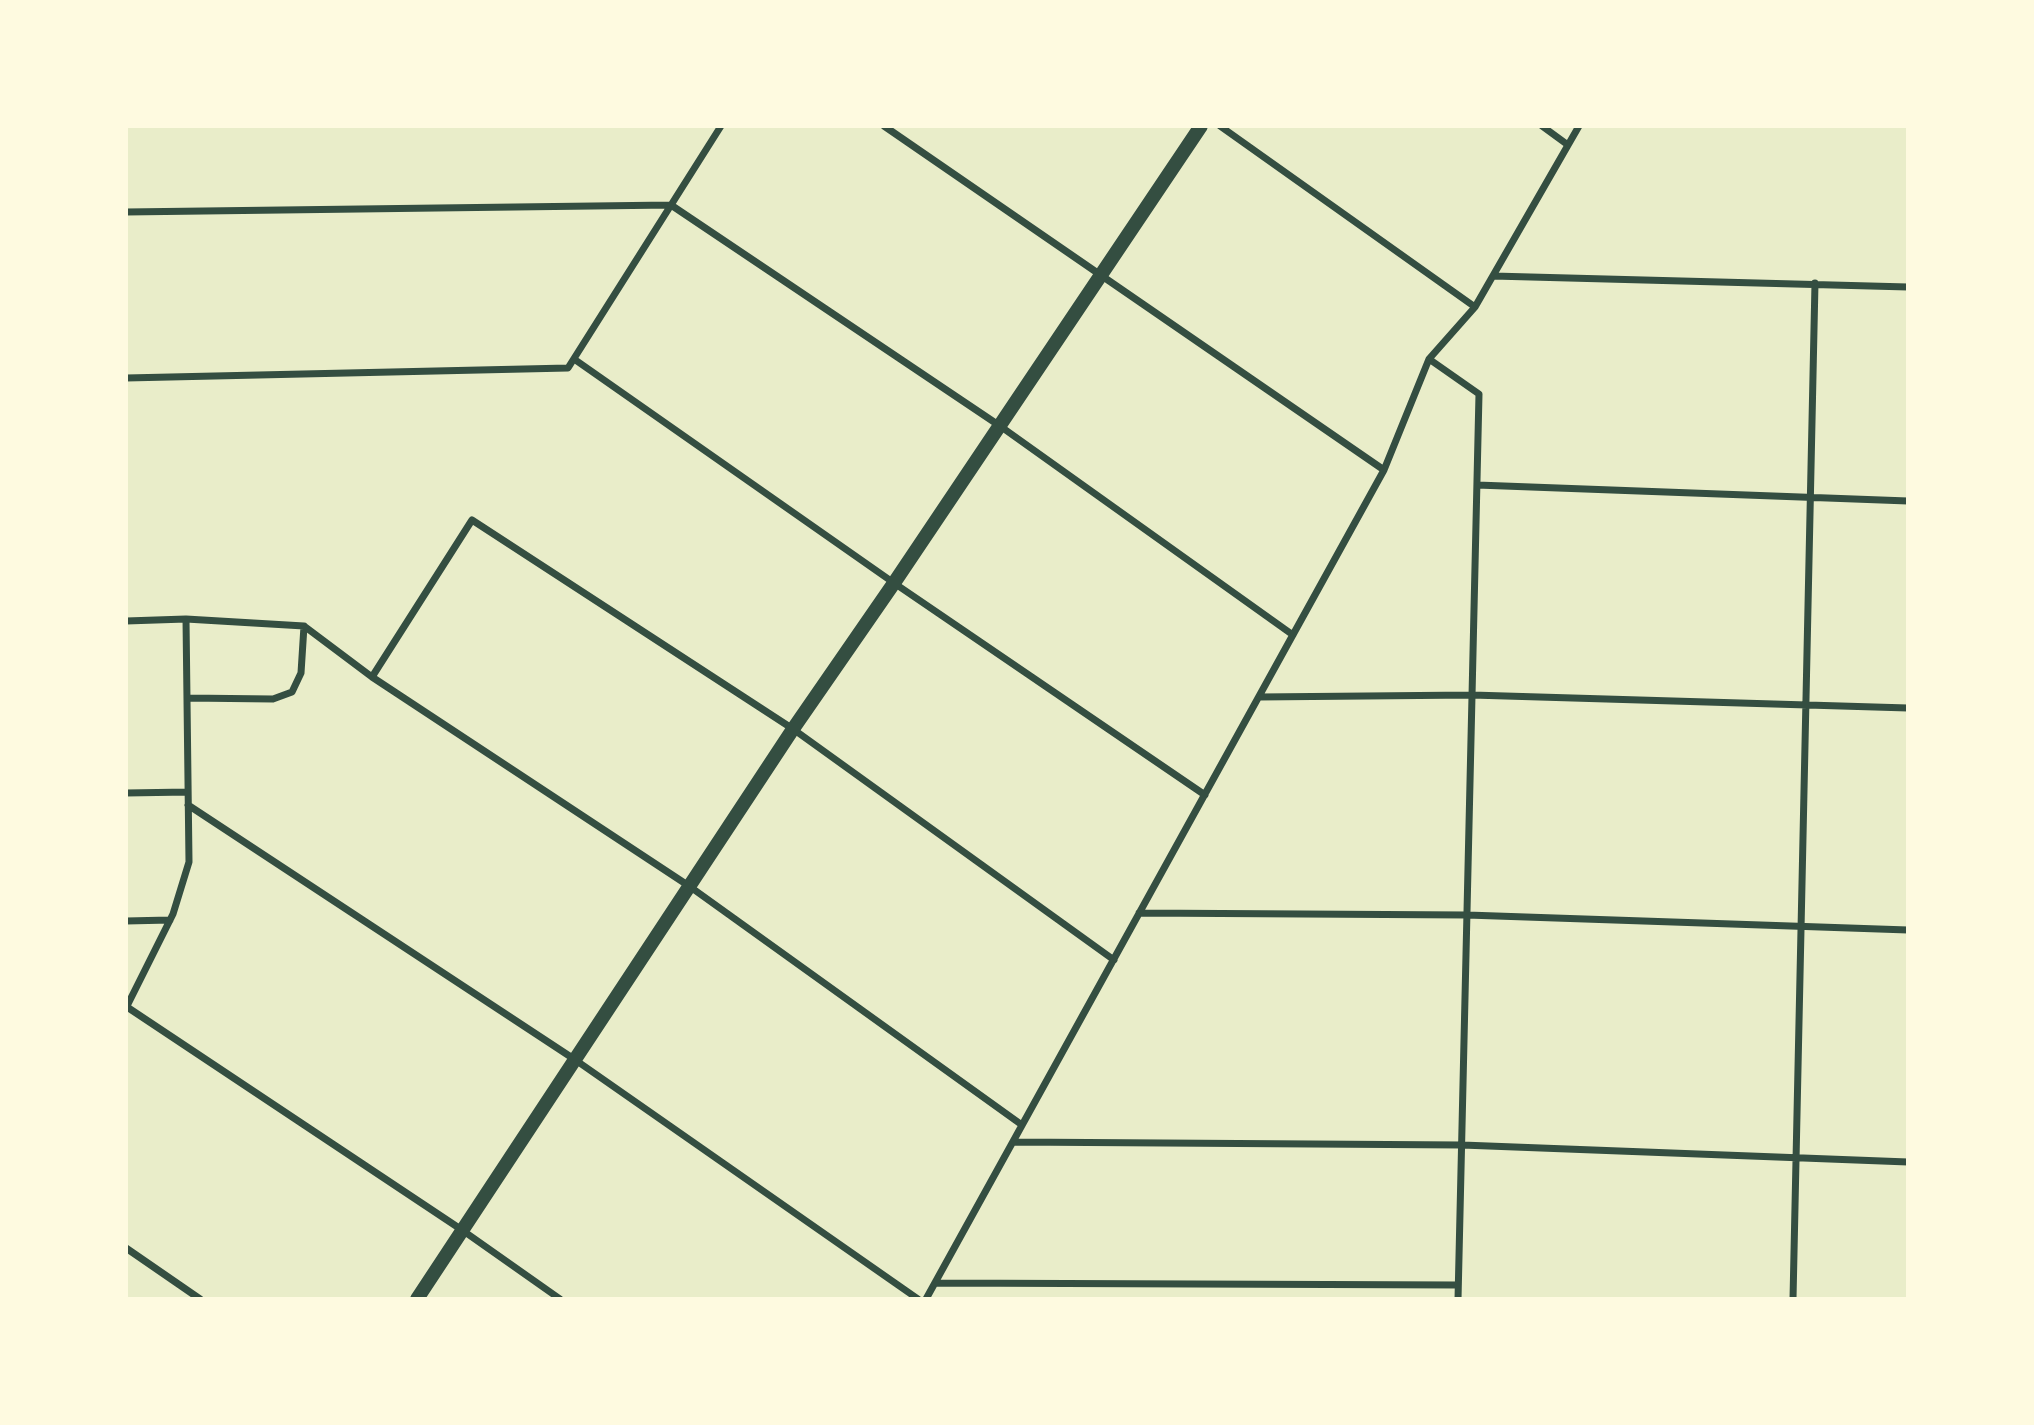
<!DOCTYPE html>
<html>
<head>
<meta charset="utf-8">
<style>
  body { margin:0 }
  #map { position:relative; width:2034px; height:1425px; overflow:hidden; background:#e9edc9; font-family:"Archivo Narrow",sans-serif }
  canvas { display:block }
  .frame { position:absolute; inset:0; border:128px solid #fefae0; pointer-events:none }
</style>
</head>
<body>
<div id="map">
<canvas width="2034" height="1425"></canvas>
<div class="frame"></div>
</div>
<script>
const c = document.querySelector('canvas').getContext('2d');
c.lineJoin = 'round';
function toPath(rows) {
  const path = new Path2D();
  for (const r of rows) {
    path.moveTo(r[0], r[1]);
    for (let i = 2; i < r.length; i += 2) path.lineTo(r[i], r[i + 1]);
  }
  return path;
}
function strokePath(path, color, width, dash) {
  c.strokeStyle = color;
  c.lineWidth = width;
  c.lineCap = dash ? 'butt' : 'round';
  c.setLineDash(dash || []);
  c.stroke(path);
}
strokePath(toPath([
  [884,126,1384,470],
  [1220,126,1475,307],
  [1542,126,1568,145],
  [126,212,671,205,1000,426,1293,635],
  [1493,276,1908,287],
  [574,359,894,583,1205,795],
  [1429,359,1479,394,1458,1299],
  [126,378,568,368,721,126],
  [1477,485,1908,501],
  [126,621,186,619,304,626,372,677,689,886,1022,1125],
  [372,677,472,520,793,729,1114,960],
  [1259,697,1472,695,1908,708],
  [187,698,273,699,292,692,301,673,304,626],
  [126,793,188,792],
  [188,805,574,1059,918,1299],
  [1139,913,1467,915,1908,930],
  [126,921,170,920],
  [127,1007,462,1230,560,1299],
  [126,1008,173,914,189,862,186,619],
  [1013,1142,1462,1145,1908,1162],
  [126,1248,200,1299],
  [935,1283,1458,1285],
  [926,1299,1384,470,1429,359,1475,307,1579,126],
  [1793,1299,1815,283]
]), '#344e41', 7);
strokePath(toPath([
  [417,1299,793,729,894,583,1201,126]
]), '#344e41', 14);
</script>
</body>
</html>
